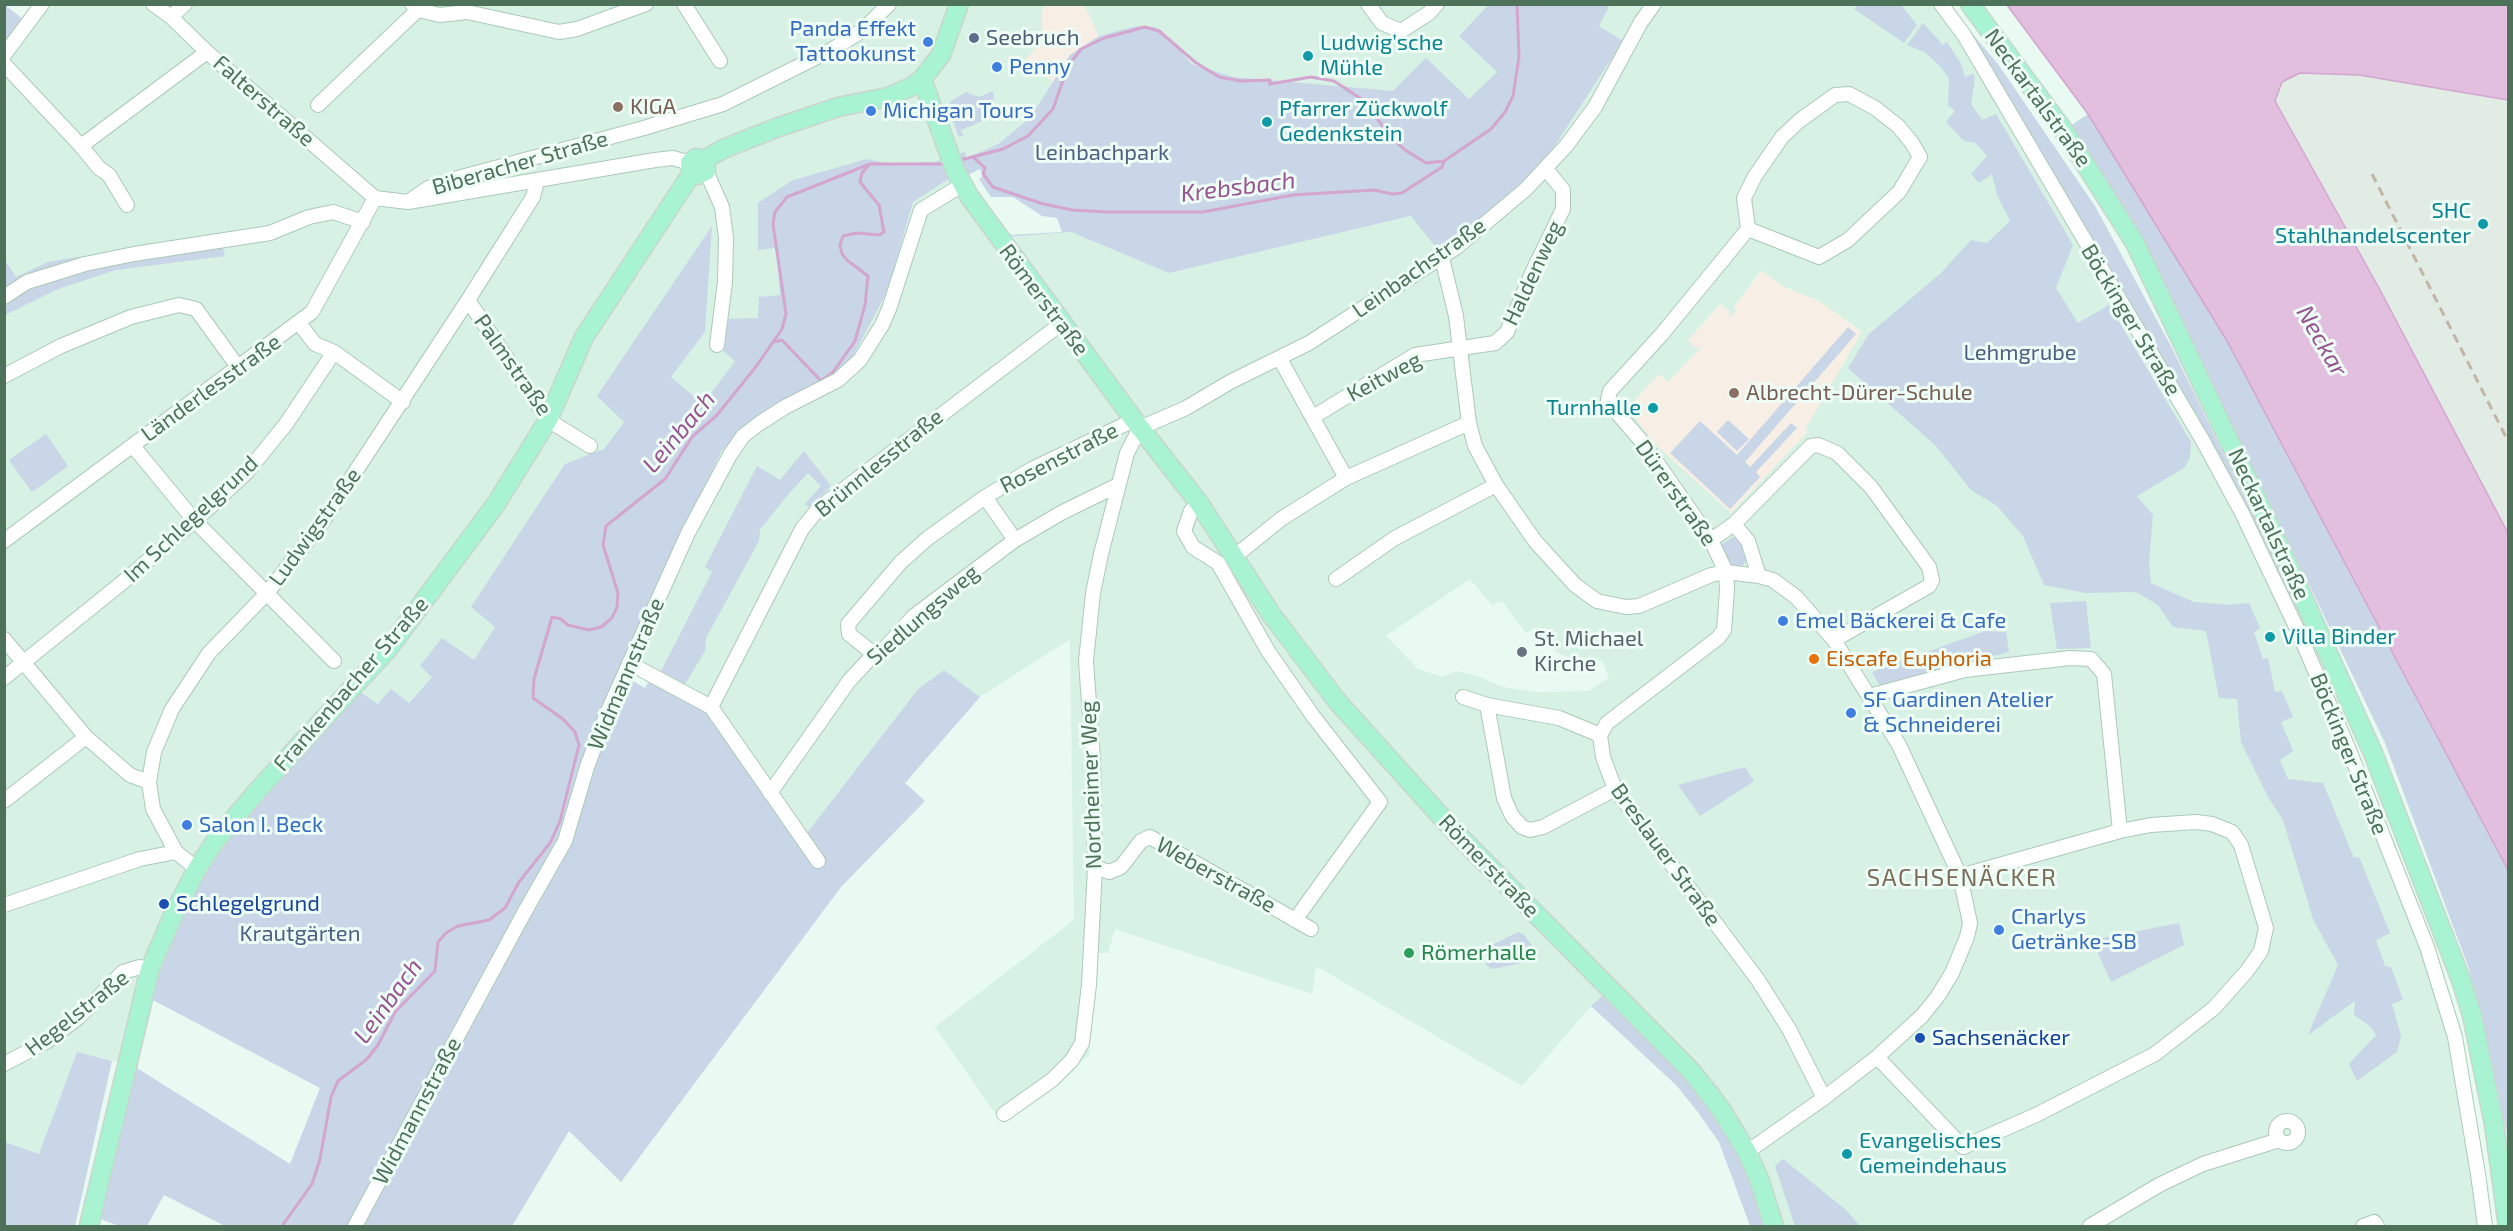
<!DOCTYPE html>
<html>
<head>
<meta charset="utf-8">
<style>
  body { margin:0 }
  #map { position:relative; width:2513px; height:1231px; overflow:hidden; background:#e8faf2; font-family:"Exo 2",sans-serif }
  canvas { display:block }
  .frame { position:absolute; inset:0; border:6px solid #4e7259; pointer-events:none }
</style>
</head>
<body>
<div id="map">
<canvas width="2513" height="1231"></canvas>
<div class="frame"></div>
</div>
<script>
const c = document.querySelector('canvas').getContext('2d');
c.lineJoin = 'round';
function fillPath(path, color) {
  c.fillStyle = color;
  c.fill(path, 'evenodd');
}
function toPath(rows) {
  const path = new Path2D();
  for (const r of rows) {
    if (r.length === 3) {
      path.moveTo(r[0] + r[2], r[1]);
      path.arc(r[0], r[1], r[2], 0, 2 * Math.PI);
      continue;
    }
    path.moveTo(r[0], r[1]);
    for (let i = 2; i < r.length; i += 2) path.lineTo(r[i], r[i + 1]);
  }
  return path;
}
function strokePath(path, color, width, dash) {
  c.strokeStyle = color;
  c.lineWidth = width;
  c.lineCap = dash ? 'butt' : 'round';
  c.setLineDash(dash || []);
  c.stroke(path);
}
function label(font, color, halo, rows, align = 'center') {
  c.font = font + ' "Exo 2",sans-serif';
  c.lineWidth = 6;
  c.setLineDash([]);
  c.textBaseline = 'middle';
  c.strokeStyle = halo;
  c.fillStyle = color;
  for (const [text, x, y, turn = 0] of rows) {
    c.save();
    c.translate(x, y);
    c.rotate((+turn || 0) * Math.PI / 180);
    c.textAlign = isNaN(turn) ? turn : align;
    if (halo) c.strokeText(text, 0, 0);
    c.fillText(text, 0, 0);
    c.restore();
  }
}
fillPath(toPath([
  [34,5,1488,5,1459,36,1497,72,1469,100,1234,77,1192,64,1161,30,1059,71,1054,83,1030,118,998,144,967,158,965,153,934,162,887,163,867,159,758,250,776,248,780,295,758,318,735,361,703,404,671,377,705,332,711,227,624,421,604,449,565,465,472,607,495,627,474,661,432,677,408,703,378,704,360,692,159,962,132,1065,77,1053,39,1154,4,1142,4,284,16,277,5,258,5,45],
  [1610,5,1938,5,2092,258,2199,444,2266,572,2332,723,2423,948,2449,1032,2479,1226,1781,1226,1615,984,1591,1006,1522,1086,1316,966,1312,994,1115,929,1108,953,1095,953,1089,1055,1001,1122,935,1027,1074,920,1070,639,980,697,944,670,918,689,800,842,709,709,624,662,721,452,744,427,853,356,888,290,913,202,923,195,961,171,1007,237,1071,232,1169,273,1412,216,1623,42,1599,26],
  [1761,271,1784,287,1821,302,1806,434,1657,446,1633,406,1659,375,1668,382,1701,348,1699,346,1696,349,1688,340,1720,304,1729,312,1728,315,1730,317,1737,310,1734,306],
  [1470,579,1492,605,1502,601,1526,633,1535,627,1557,652,1582,665,1602,660,1609,678,1588,691,1536,692,1502,687,1478,676,1457,671,1442,677,1418,669,1386,636]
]), '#d7f1e4');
fillPath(toPath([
  [2300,73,2359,75,2508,100,2508,533,2379,288,2275,101,2282,82]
]), '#e1ece5');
fillPath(toPath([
  [1045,5,1084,5,1099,36,1070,55,1054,83,1026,59,1042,41,1042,10],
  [1762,271,1784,287,1821,302,1862,332,1807,426,1806,434,1731,513,1657,446,1629,411,1633,406,1631,404,1659,374,1668,382,1701,348,1699,346,1696,349,1688,340,1721,304,1730,312,1728,315,1730,317,1737,310,1734,307]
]), '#f7efe5');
fillPath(toPath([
  [1859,4,1901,5,1917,25,1904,43,1854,9],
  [5,5,24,20,5,45],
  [1488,5,1610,5,1599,26,1623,41,1544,162,1442,255,1411,216,1169,273,1071,232,1007,237,961,171,913,202,888,290,853,356,826,381,744,427,721,452,624,662,626,677,645,688,651,677,709,709,800,842,918,689,944,670,980,697,905,783,925,801,841,887,621,1182,569,1131,512,1226,225,1226,164,1195,147,1226,120,1226,97,1218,132,1065,290,1164,320,1088,149,998,159,962,203,871,255,806,360,692,378,704,391,689,409,703,432,677,420,666,442,638,474,660,495,627,471,607,565,464,604,449,624,422,597,396,712,226,705,332,671,377,703,404,735,361,718,346,724,319,758,318,759,297,780,295,776,248,758,250,758,203,793,180,867,159,887,163,934,162,965,152,967,158,998,144,1030,118,1070,55,1099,36,1137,26,1153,27,1161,30,1192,64,1234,77,1393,91,1426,58,1469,99,1497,72,1459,36],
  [980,169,983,176,979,179,991,197,1013,197,1042,216,1057,218,1062,232,1009,235,966,176],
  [1948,5,1998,64,2095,206,2172,348,2295,601,2289,603,1992,67],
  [1923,23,1943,45,1947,42,1961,64,1965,77,1973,74,1975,78,1971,104,1982,120,1996,114,2073,245,2056,288,2078,323,2109,305,2191,442,2190,458,2184,468,2137,496,2153,515,2149,563,2151,583,2194,602,2229,605,2249,603,2260,628,2254,632,2263,659,2268,658,2275,692,2282,691,2293,717,2281,722,2293,751,2280,760,2288,779,2323,783,2354,858,2359,857,2390,933,2376,940,2385,966,2391,967,2403,1000,2392,1004,2401,1036,2397,1052,2357,1081,2349,1064,2376,1035,2370,1026,2354,1015,2355,1001,2308,1035,2338,965,2313,919,2283,820,2268,797,2241,742,2237,699,2219,698,2206,631,2173,627,2158,605,2136,592,2086,593,2044,585,2023,536,1997,506,1971,490,1936,446,1848,368,1869,334,1941,273,1971,240,1987,243,2010,221,1997,195,1992,174,1979,183,1971,174,1987,156,1976,143,1964,141,1946,122,1955,111,1948,105,1949,78,1938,64,1924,52,1907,45],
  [993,91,995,116,961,130,963,136,959,137,953,121,950,102,966,92,979,97],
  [2088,114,2227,341,2508,870,2508,1140,2491,1057,2469,969,2385,743,2168,290,2070,126],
  [221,242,225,256,116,270,58,289,5,315,4,258,16,277,48,262,77,257,120,261],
  [1848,327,1856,334,1745,462,1750,467,1791,423,1797,428,1756,472,1760,477,1730,509,1670,453,1700,421,1737,455],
  [1728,420,1749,439,1737,451,1717,432],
  [46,434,68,466,32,492,9,460],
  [804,451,831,486,809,507,805,504,821,486,808,473,785,498,760,530,759,541,706,638,705,651,685,684,661,671,712,572,705,567,757,466,780,480],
  [1733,537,1741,541,1748,558,1743,565,1730,567,1719,546],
  [2086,601,2091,648,2057,649,2050,603],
  [1985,631,2006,632,2009,652,1880,686,1872,672],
  [1745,767,1754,781,1700,816,1678,785],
  [2179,923,2184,945,2111,982,2092,940],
  [1518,932,1524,935,1539,955,1537,960,1492,969,1486,965,1486,953,1490,946],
  [1615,984,1718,1087,1761,1160,1781,1226,1750,1226,1719,1142,1697,1111,1677,1086,1591,1006],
  [77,1052,112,1061,75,1226,5,1226,5,1142,39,1154],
  [1783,1159,1846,1210,1860,1226,1795,1226,1775,1166]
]), '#c8d6e7');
const water = toPath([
  [2007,5,2508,5,2508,100,2359,75,2300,73,2282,82,2275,101,2379,288,2508,533,2508,870,2227,341,2088,114,2007,5]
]);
fillPath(water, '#e2bedf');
strokePath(water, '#d3a5cf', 1.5);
strokePath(toPath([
  [973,157,985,168,983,174,993,187,1040,203,1072,210,1107,212,1203,212,1293,195,1374,190,1392,194,1402,193,1442,167,1444,161],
  [957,161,1003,149,1028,136,1053,109,1068,66,1081,49,1104,38,1145,27,1159,31,1195,62,1219,77,1241,81,1270,80,1270,84,1311,77,1334,81,1363,100,1391,137,1405,150,1426,163,1444,161,1491,129,1505,112,1513,96,1519,57,1517,4],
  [773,342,782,340,821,381,833,372,855,341,865,305,868,276,848,261,842,254,840,245,843,236,857,233,879,235,884,232,879,205,860,182,862,173,868,166],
  [282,1226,312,1184,320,1159,331,1097,338,1081,367,1059,378,1045,395,1012,435,971,438,942,446,933,458,926,489,920,505,908,519,882,550,843,560,821,579,745,575,732,563,719,533,698,534,679,552,617,561,619,568,625,589,630,601,627,612,618,617,607,618,593,603,545,606,526,665,479,692,437,717,415,755,368,782,329,786,314,773,224,775,212,787,197,870,164,945,164]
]), '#d3a5cf', 3);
const minor = toPath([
  [153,4,171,17,207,52,375,198],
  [412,4,418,10,440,15,467,12,559,32,577,29,646,4],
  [684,4,720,61],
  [1368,4,1382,23,1401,31,1429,13,1437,4],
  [1941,4,1964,35,2203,441,2242,513,2298,631,2349,750,2427,947,2455,1037,2478,1174,2485,1226],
  [171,17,185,4],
  [4,55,42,4],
  [4,64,81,146,99,168,109,175,127,205],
  [318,105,423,5],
  [81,146,207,52],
  [706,171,722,207,726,238,725,282,717,345],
  [375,198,408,202,655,160,673,158,690,163],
  [408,202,428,188,454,179,644,128,723,104,833,49,863,30,889,4],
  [1748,229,1819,257,1848,240,1899,192,1920,157,1912,143,1898,126,1875,108,1849,94,1835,95,1799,121,1782,137,1755,176,1744,198,1748,229,1662,334,1610,391,1608,400,1611,406,1644,444,1711,540,1726,572,1727,590,1724,630,1718,638,1607,723,1600,735,1603,757,1615,789,1758,980,1789,1029,1824,1098],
  [1442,258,1456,316,1469,423,1475,446,1496,485,1535,541,1575,585,1597,601,1606,603,1626,607,1639,606,1711,575,1726,572,1759,576,1773,580,1796,597,1834,640,1899,745,1960,876,1970,923,1967,937,1952,973,1938,996,1922,1016,1877,1057,1824,1098,1747,1152],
  [4,297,27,282,85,264,134,254,270,233,309,217,333,212,363,222],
  [468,300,548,420,590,446],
  [299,323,315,344,334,352,403,402],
  [1280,359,1346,478],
  [4,376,61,346,131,317,179,305,196,309,238,367],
  [1313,417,1415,355,1495,343,1507,332,1533,271,1563,209,1563,190,1546,169],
  [133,446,194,520,334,661],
  [985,497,1015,540],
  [1199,503,1191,511,1184,531,1193,547,1218,563,1268,651,1313,716,1380,802,1295,920],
  [1734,524,1748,541,1759,576],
  [1711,540,1734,524,1811,446,1818,445,1837,453,1871,487,1929,567,1932,580,1929,586,1834,640],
  [4,541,312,312,375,198],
  [1234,557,1281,519,1346,478,1469,423],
  [1336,579,1395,538,1496,485],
  [4,639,86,737,130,775,149,782],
  [874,654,849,634,848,624,901,562,928,538,985,497,1032,469,1134,420],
  [629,663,711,707,818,861],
  [4,678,123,582,210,507,247,472,286,424,334,352],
  [1869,696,1965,670,2070,658,2091,659,2104,674,2120,831],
  [1463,697,1487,705,1559,718,1600,735],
  [1487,705,1504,798,1512,816,1522,827,1530,830,1543,827,1615,789],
  [711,707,802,529,819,508,1062,323],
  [770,793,849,681,874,654,885,648,914,616,1015,540,1061,513,1118,485],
  [4,801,86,737],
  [1095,867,1109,872,1121,867,1141,841,1150,837,1311,929],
  [197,869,176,852,153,809,149,782,154,752,172,709,209,653,267,593,321,524,468,300,533,197,537,181],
  [4,905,140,859,176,852],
  [1877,1057,1963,1147,2036,1115,2155,1054,2214,1008,2247,971,2261,951,2266,928,2241,845,2232,832,2212,824,2196,822,2151,825,2120,831,1960,876],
  [4,1064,46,1042,79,1017,123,972,140,967,150,969],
  [1004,1114,1052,1080,1072,1060,1082,1043,1089,985,1095,867,1093,759,1086,661,1093,593,1101,554,1127,453,1140,428,1186,408,1230,382,1309,343,1457,247,1526,189,1566,146,1595,107,1641,22,1654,4],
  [2287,1132,11],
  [355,1226,524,913,565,841,587,767,607,713,688,533,730,455,743,436,760,423,785,407,838,380,860,360,882,325,889,309,921,210,962,185],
  [2090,1226,2159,1185,2203,1164,2279,1140],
  [2363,1226,2374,1222,2377,1226]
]);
const major = toPath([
  [1970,4,2064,131,2135,243,2291,571,2373,753,2461,980,2472,1015,2494,1124,2508,1226],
  [922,79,955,170,969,196,1134,420,1199,503,1271,614,1337,701,1455,832,1692,1072,1720,1108,1747,1152,1759,1179,1774,1226],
  [704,160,706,171,697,175,692,173,690,163,696,158,704,160,723,149,776,128,838,107,888,97,913,86,922,79,941,55,959,4],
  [89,1226,150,969,175,911,197,869,216,840,259,789,388,649,496,504,548,420,584,337,692,173]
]);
strokePath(minor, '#acc9b7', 16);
strokePath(major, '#cad5cd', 21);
strokePath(minor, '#fff', 14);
strokePath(major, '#a7f3d2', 18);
strokePath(toPath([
  [2372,174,2508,441]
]), '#c4b5a7', 3, [9, 6]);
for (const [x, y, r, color] of [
  [974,38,6,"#5c6f8a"],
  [928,42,6,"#3f7fe0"],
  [1308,56,6,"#0f9aa8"],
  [997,67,6,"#3f7fe0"],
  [618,107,6,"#8d6e63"],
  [871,111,6,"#3f7fe0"],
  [1267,122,6,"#0f9aa8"],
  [2483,224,6,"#0f9aa8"],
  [1734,393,6,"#8d6e63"],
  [1653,408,6,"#0f9aa8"],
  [1783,621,6,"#3f7fe0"],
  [2270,637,6,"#0f9aa8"],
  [1522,652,6,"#6b7280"],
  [1814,659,6,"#e8710a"],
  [1851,713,6,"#3f7fe0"],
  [187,825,6,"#3f7fe0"],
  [164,904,6,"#1a4fb4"],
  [1999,930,6,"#3f7fe0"],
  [1409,953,6,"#2e9e5b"],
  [1920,1038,6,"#1a4fb4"],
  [1847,1154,6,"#0f9aa8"]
]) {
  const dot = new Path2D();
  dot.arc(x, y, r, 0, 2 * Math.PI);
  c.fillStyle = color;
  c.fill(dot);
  strokePath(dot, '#eefdf6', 2);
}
label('22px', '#366cbe', '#eefdf6', [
  ["Panda Effekt",916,29,"right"],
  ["Tattookunst",916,54,"right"],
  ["Penny",1009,67],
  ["Michigan Tours",883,111],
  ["Emel Bäckerei & Cafe",1795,621],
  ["SF Gardinen Atelier",1863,700],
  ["& Schneiderei",1863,725],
  ["Salon I. Beck",199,825],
  ["Charlys",2011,917],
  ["Getränke-SB",2011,942]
], 'left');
label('22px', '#4e5e75', '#eefdf6', [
  ["Seebruch",986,38]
], 'left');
label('22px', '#0d838f', '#eefdf6', [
  ["Ludwig’sche",1320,43],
  ["Mühle",1320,68],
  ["Pfarrer Zückwolf",1279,109],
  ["Gedenkstein",1279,134],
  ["SHC",2471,211,"right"],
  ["Stahlhandelscenter",2471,236,"right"],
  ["Turnhalle",1641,408,"right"],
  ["Villa Binder",2282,637],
  ["Evangelisches",1859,1141],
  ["Gemeindehaus",1859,1166]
], 'left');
label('22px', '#4e7259', '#eefdf6', [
  ["Neckartalstraße",2038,98,54],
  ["Falterstraße",264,101,41],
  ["Biberacher Straße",520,163,-16],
  ["Leinbachstraße",1419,268,-35],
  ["Haldenweg",1533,273,-65],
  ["Römerstraße",1044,300,53],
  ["Böckinger Straße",2131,320,59],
  ["Palmstraße",513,365,55],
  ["Keitweg",1384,377,-28],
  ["Länderlesstraße",211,388,-36],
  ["Rosenstraße",1059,458,-27],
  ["Brünnlesstraße",879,463,-39],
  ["Dürerstraße",1676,493,55],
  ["Im Schlegelgrund",191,519,-43],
  ["Neckartalstraße",2269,524,65],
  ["Ludwigstraße",315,527,-54],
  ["Siedlungsweg",923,615,-41],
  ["Widmannstraße",626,674,-67],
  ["Frankenbacher Straße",351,684,-49],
  ["Böckinger Straße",2349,754,68],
  ["Nordheimer Weg",1091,785,-92],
  ["Breslauer Straße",1666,855,54],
  ["Römerstraße",1489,866,46],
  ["Weberstraße",1216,875,29],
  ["Hegelstraße",77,1013,-38],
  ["Widmannstraße",417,1111,-62]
]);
label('22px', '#785e54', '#eefdf6', [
  ["KIGA",630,107],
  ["Albrecht-Dürer-Schule",1746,393]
], 'left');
label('22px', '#4d6082', '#eefdf6', [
  ["Leinbachpark",1102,153],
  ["Lehmgrube",2020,353],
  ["Krautgärten",300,934]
]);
label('22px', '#5b616d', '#eefdf6', [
  ["St. Michael",1534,639],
  ["Kirche",1534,664]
], 'left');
label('22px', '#c56008', '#eefdf6', [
  ["Eiscafe Euphoria",1826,659]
], 'left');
label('22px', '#164399', '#eefdf6', [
  ["Schlegelgrund",176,904],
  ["Sachsenäcker",1932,1038]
], 'left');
label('22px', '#27864d', '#eefdf6', [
  ["Römerhalle",1421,953]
], 'left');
label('italic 24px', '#985490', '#eefdf6', [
  ["Krebsbach",1238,187,-7],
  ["Neckar",2322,341,60],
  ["Leinbach",679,432,-50],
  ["Leinbach",388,1001,-54]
]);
c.letterSpacing = '1.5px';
label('24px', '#7b6d59', '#eefdf6', [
  ["SACHSENÄCKER",1962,878]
]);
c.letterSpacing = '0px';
</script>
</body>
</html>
